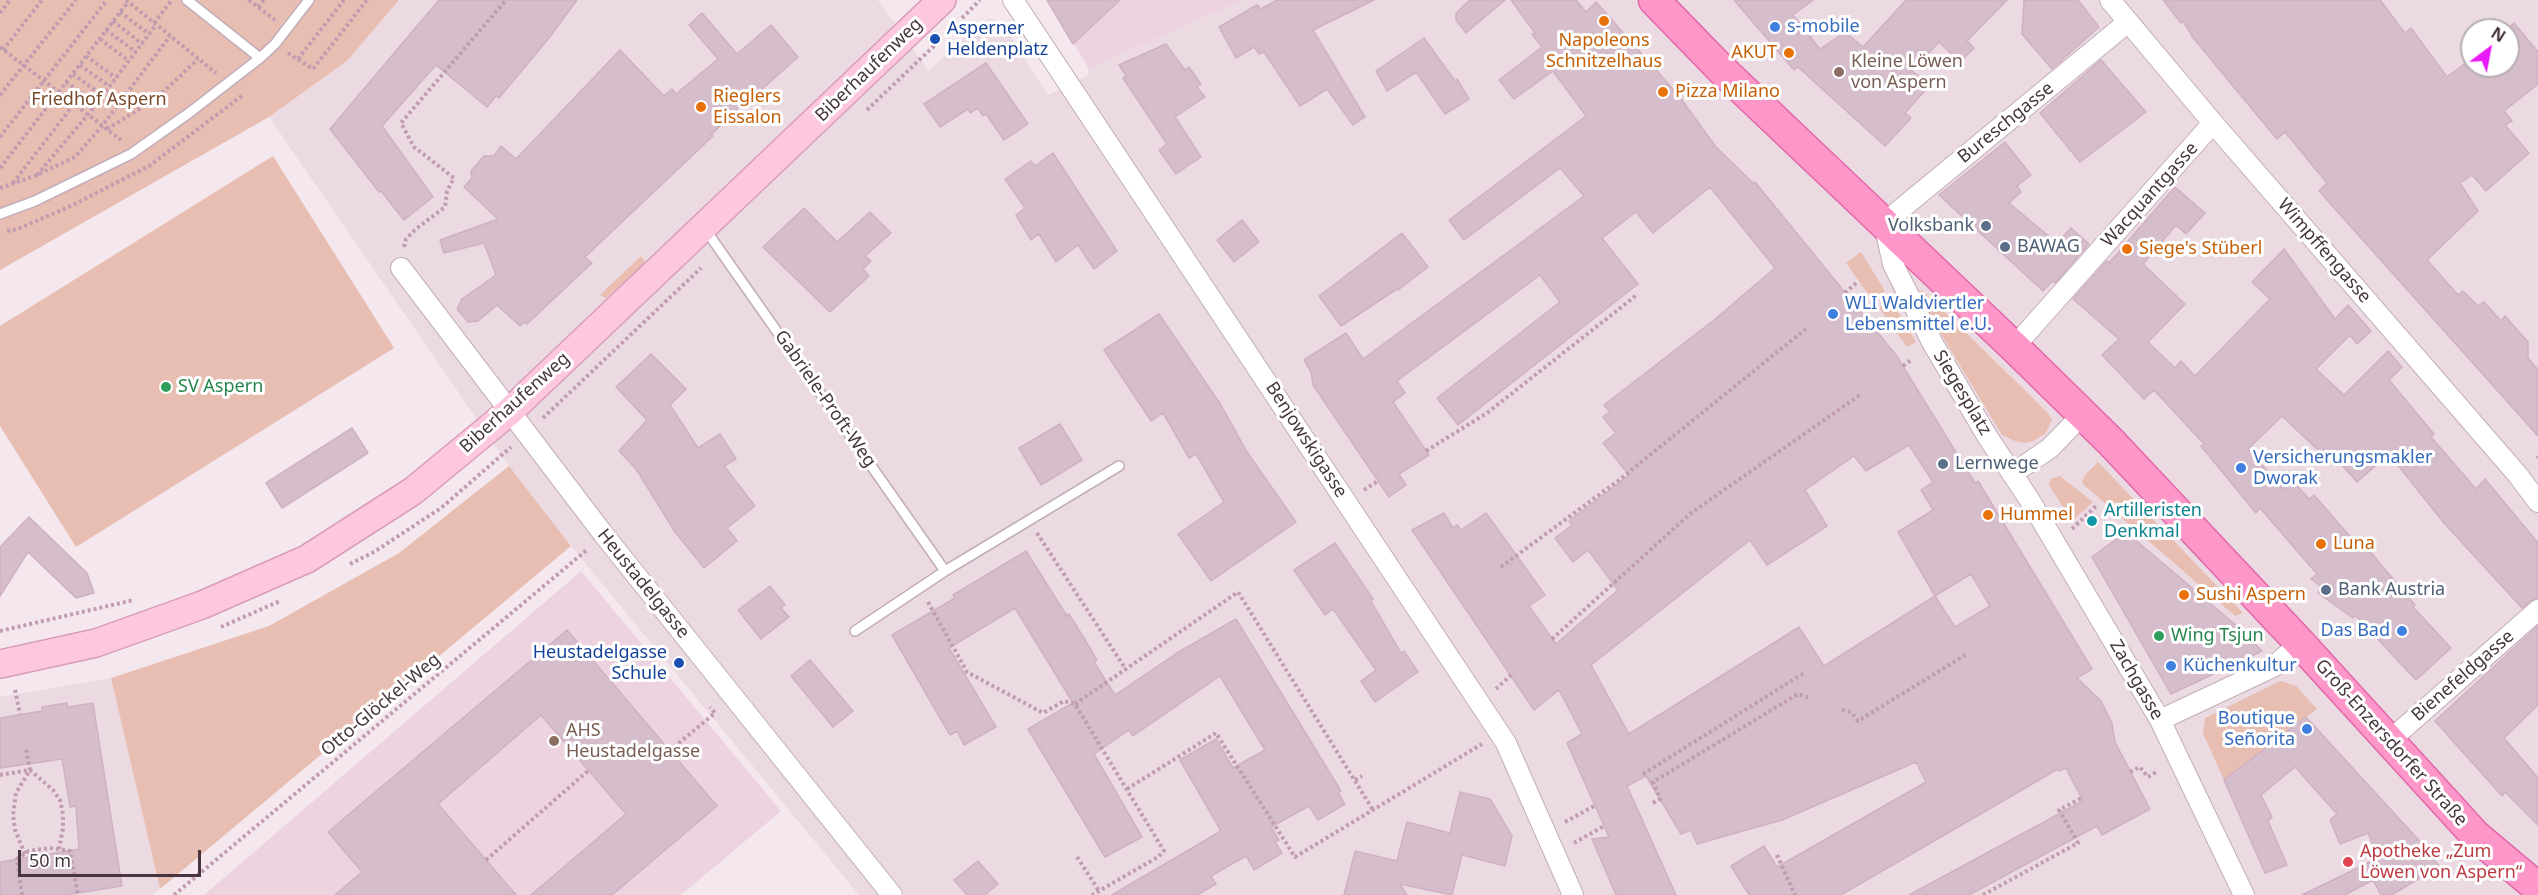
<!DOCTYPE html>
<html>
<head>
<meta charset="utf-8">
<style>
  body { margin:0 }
  #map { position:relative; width:2538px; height:895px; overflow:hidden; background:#f4e8ee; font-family:"Noto Sans",sans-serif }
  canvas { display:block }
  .north { position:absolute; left:2460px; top:18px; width:60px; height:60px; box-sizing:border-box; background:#fff; border:2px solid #b5afb3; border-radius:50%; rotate:32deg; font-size:16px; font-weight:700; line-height:24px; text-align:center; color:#473640 }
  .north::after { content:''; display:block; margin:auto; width:21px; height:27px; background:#ea1bf8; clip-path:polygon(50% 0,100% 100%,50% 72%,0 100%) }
  .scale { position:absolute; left:18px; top:850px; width:183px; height:27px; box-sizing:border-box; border:3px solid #473640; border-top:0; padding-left:8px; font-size:18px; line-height:21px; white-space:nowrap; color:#473640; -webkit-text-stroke:4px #fff; paint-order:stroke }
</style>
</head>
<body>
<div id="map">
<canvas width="2538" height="895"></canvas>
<div class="north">N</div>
<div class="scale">50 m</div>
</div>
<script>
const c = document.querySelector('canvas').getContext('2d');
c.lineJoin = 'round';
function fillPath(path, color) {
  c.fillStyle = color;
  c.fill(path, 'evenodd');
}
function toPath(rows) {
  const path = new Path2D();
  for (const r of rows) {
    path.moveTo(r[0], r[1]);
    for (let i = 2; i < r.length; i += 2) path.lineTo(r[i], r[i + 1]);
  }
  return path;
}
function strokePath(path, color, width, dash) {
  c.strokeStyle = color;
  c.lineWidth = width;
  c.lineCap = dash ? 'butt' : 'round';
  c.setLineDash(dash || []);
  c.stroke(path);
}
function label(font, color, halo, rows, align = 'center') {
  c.font = font + ' "Noto Sans",sans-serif';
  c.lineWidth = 6;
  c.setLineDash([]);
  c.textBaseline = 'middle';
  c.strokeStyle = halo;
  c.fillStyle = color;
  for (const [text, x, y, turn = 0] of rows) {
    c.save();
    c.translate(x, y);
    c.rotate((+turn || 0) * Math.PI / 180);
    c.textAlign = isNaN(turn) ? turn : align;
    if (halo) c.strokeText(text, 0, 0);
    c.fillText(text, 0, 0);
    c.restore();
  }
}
fillPath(toPath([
  [399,0,878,0,929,71,978,24,990,18,1003,25,1048,95,1087,76,1089,69,1242,0,2538,0,2538,895,859,895,571,546,509,466,269,117,347,61],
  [2472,30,2508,30,2508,66,2472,66],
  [111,678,160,889,153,895,0,895,0,697]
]), '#ecdae3');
fillPath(toPath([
  [1047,0,1242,0,1089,69],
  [581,571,781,811,681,895,204,895]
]), '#edd2df');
fillPath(toPath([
  [0,0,399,0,347,61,269,117,0,270],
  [273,156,394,348,76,547,0,426,0,326],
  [1861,252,1885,291,1874,302,1846,263],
  [641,256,645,261,644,265,606,298,600,295],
  [1920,291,1923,291,2047,412,2052,420,2045,434,2033,441,2025,443,2015,441,2002,435,1918,296],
  [1889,297,1916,342,1907,347,1879,308],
  [2098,462,2243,613,2235,616,2084,485,2082,482,2085,475],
  [509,466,571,546,160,889,111,678,269,626,399,553],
  [2060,476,2093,502,2072,521,2049,485,2050,479],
  [2280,681,2296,686,2317,709,2224,780,2203,733,2205,718]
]), '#e7beb1');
const building = toPath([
  [439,0,577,0,549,38,499,98,496,96,487,107,436,65,382,126,433,197,404,220,381,191,379,192,330,129,439,0],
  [1047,0,1120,0,1073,44,1047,0],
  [1277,0,1374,0,1313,30,1365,117,1353,125,1327,89,1300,106,1264,52,1259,54,1254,47,1236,58,1219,27,1257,5,1261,9,1277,0],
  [1470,0,1505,0,1466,33,1456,20,1456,13,1470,0],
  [1511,0,1576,0,1586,12,1596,2,1679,96,1716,147,1753,183,1755,182,1896,355,1975,483,1978,481,2092,669,2077,678,2101,701,2112,723,2115,742,2150,809,2102,835,2097,826,1969,895,1909,895,2083,801,2066,768,2059,771,2058,769,1841,895,1749,895,1731,866,1764,846,1777,867,1926,782,1916,762,1782,820,1697,844,1691,830,1681,834,1646,776,1627,786,1676,895,1616,895,1592,839,1609,837,1567,743,1582,734,1559,690,1534,710,1412,530,1444,513,1453,528,1457,525,1461,530,1486,513,1545,595,1529,606,1556,644,1618,590,1588,550,1573,562,1555,538,1572,525,1569,521,1629,475,1603,443,1616,433,1603,417,1610,412,1604,405,1714,320,1775,268,1710,187,1653,233,1636,212,1602,238,1638,284,1458,425,1437,398,1560,302,1540,275,1397,381,1405,393,1393,402,1429,455,1399,474,1406,485,1389,497,1313,385,1311,372,1304,360,1346,333,1363,359,1584,196,1560,168,1464,240,1449,220,1586,116,1553,71,1514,99,1499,80,1542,47,1532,34,1535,33,1511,0],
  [1909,445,1933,482,1921,490,1933,510,1898,532,1935,596,1971,574,1990,606,1955,627,1935,596,1824,666,1799,627,1629,734,1591,665,1750,540,1767,565,1827,526,1805,490,1854,456,1866,471,1909,445],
  [1734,0,1813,0,1793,15,1820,49,1845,32,1863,47,1906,0,2007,0,1967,41,1974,48,1960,62,1939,42,1912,71,1930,85,1905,113,1911,118,1885,146,1798,67,1794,70,1734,0],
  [2024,0,2078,0,2099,27,2052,69,2022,34,2024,0],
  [2163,0,2380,0,2405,33,2411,28,2447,77,2472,58,2472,66,2508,66,2506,30,2514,23,2538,52,2538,84,2504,111,2512,121,2505,125,2529,153,2486,191,2472,175,2460,183,2478,211,2427,260,2458,295,2463,291,2478,306,2484,302,2501,321,2505,316,2528,342,2528,358,2538,370,2538,436,2319,191,2327,183,2285,132,2277,139,2194,39,2183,21,2181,23,2163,0],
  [702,13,737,54,771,25,798,57,742,107,740,106,711,135,713,136,585,257,592,263,527,324,524,322,520,326,497,305,478,321,468,322,457,309,462,299,496,275,484,243,444,253,440,240,498,219,464,187,472,178,471,171,484,156,494,156,501,146,516,159,620,50,664,96,672,89,676,94,718,59,689,25,702,13],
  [1424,38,1455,81,1457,79,1469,99,1445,114,1416,72,1387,91,1376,71,1424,38],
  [1166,44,1185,70,1189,67,1201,84,1197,87,1205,97,1175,117,1201,157,1176,174,1159,150,1167,144,1123,78,1126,76,1119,65,1166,44],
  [2101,60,2146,112,2080,162,2040,113,2101,60],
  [986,63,1028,124,1004,140,986,114,983,116,978,108,970,113,968,109,940,127,924,104,986,63],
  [2005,142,2031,175,2017,186,2021,192,2009,203,2057,243,2071,228,2089,244,2055,283,2052,281,2043,291,1939,195,2005,142],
  [1053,153,1117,251,1094,269,1078,245,1056,262,1039,234,1031,240,1016,215,1025,208,1005,179,1031,161,1035,166,1053,153],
  [2175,187,2205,213,2186,234,2176,225,2143,264,2185,304,2148,342,2175,368,2181,361,2195,376,2270,299,2252,282,2284,249,2335,319,2348,305,2371,331,2357,344,2350,335,2316,369,2344,395,2388,351,2402,367,2389,380,2434,434,2431,437,2476,489,2485,479,2538,543,2538,598,2531,601,2522,608,2443,522,2389,454,2357,482,2326,447,2321,453,2282,416,2248,449,2283,489,2292,480,2309,499,2314,495,2353,540,2357,536,2415,605,2413,607,2451,648,2416,680,2355,615,2353,618,2318,593,2322,587,2311,579,2317,574,2260,508,2256,513,2201,446,2204,444,2154,390,2144,399,2102,355,2119,339,2073,299,2107,261,2109,263,2175,187],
  [804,208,837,242,870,212,891,233,865,256,871,261,863,269,869,276,830,312,763,247,804,208],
  [1242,220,1259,242,1234,262,1217,240,1242,220],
  [1402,233,1428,267,1398,290,1397,289,1341,326,1319,296,1402,233],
  [1159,314,1221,405,1247,452,1296,522,1211,581,1178,534,1224,502,1196,454,1189,458,1163,413,1151,421,1104,350,1159,314],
  [651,354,686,389,670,405,698,448,720,434,736,459,724,466,755,506,727,528,737,541,704,568,675,532,636,469,619,451,647,420,616,387,651,354],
  [1060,424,1082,460,1041,485,1019,448,1060,424],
  [352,428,368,453,282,508,266,483,352,428],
  [29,517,87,573,94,593,76,598,28,552,0,596,0,547,29,517],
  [2126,532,2237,626,2262,651,2171,694,2092,557,2126,532],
  [1335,543,1373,599,1371,601,1401,653,1404,651,1418,672,1375,702,1361,681,1376,670,1333,609,1325,615,1294,570,1335,543],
  [1026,551,1067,616,1069,614,1087,643,1097,660,1094,662,1115,695,1177,653,1236,619,1341,791,1338,793,1345,804,1318,820,1309,806,1271,827,1279,840,1275,842,1282,853,1254,870,1246,856,1211,876,1216,884,1197,895,1112,895,1221,831,1180,760,1216,739,1233,768,1265,750,1220,676,1133,736,1129,730,1094,754,1142,837,1105,857,1028,729,1073,703,1015,608,949,648,996,727,964,745,957,731,950,735,892,635,955,598,953,595,1026,551],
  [770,586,785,605,781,608,789,617,761,639,738,610,770,586],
  [2538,626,2538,705,2504,738,2538,778,2538,825,2505,792,2502,796,2435,721,2538,626],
  [567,630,717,806,612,895,531,895,626,814,541,715,438,804,516,895,335,895,362,872,328,832,567,630],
  [810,660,853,711,833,727,791,676,810,660],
  [67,703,68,707,93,703,122,886,65,895,0,895,0,862,79,849,76,806,70,807,62,759,0,768,0,718,42,711,42,707,67,703],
  [2306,717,2426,848,2439,866,2392,895,2381,895,2373,880,2345,895,2302,895,2378,858,2368,833,2340,844,2330,820,2337,814,2295,767,2261,795,2272,817,2268,821,2287,865,2265,873,2224,780,2306,717],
  [1460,792,1490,799,1512,836,1505,866,1462,855,1452,895,1400,884,1407,895,1344,895,1355,851,1397,861,1407,822,1450,833,1460,792],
  [978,861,998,884,985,895,967,895,954,880,978,861]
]);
fillPath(building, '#d5bdcc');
strokePath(building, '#d0b0c3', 1.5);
const service = toPath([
  [187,0,260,58],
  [0,214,35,201,131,154,189,113,260,58,275,44,309,0],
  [705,229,945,571],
  [855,631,945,571,1119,466]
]);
const minor = toPath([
  [1013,0,1506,743,1573,895],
  [2110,0,2213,123,2517,474,2538,502],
  [2128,22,1884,223,1893,264,1933,344,1987,436,2029,499,2160,720,2244,895],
  [401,268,604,535,892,895],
  [2014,347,2213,123],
  [2012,474,2050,448,2083,414],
  [2160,720,2273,667,2300,643],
  [2388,742,2538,610]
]);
const secondary = toPath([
  [0,664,96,643,202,605,307,559,413,491,510,411,942,0]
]);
const primary = toPath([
  [1654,0,1720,68,2014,347,2111,442,2300,643,2476,836,2538,888]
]);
strokePath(service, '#c2adb9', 12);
strokePath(minor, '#c2adb9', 22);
strokePath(secondary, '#d99cb9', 30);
strokePath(primary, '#e367a7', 33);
strokePath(toPath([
  [126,0,216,73],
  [249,0,275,20],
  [258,7,264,0],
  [120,12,149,34],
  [0,13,10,0],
  [962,18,980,0],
  [113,21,142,44],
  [154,23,171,1],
  [106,30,136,52],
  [100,39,129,61],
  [0,47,121,140],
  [3,50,42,0],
  [288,53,313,69,367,0],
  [86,56,116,78],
  [298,59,344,0],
  [80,65,109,86],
  [73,74,102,95],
  [66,82,96,103],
  [0,95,76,0],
  [867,110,937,43],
  [107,129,157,98,198,59],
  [0,137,107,0],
  [0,168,128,2],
  [37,175,90,112,156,25],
  [13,183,74,104],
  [0,188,37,175,75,157,102,126,170,36],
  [7,231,18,229,73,205,149,166,243,95],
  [404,247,406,239,416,229,445,207,447,191,454,178,414,147,401,123,506,0],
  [1845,293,1856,283],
  [1903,366,1911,360],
  [543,418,701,268],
  [1426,451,1487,413,1638,294],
  [2537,458,2538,457],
  [1364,490,1378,481],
  [2072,529,2098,504],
  [1037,533,1125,668],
  [350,564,374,552,441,508,511,447],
  [1501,567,1619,480,1807,328],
  [928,602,967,672,1043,713,1064,701,1075,704,1164,851,1158,857,1092,895],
  [221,627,280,601],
  [0,631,134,600],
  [1552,639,1691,513,1860,395],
  [1496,689,1511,675],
  [15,690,20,714],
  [1075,704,1238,592,1373,810],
  [1842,710,1851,712,1858,721,1967,654],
  [674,747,715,713,710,707],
  [2130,772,2140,767,2148,777,2158,771],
  [1643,774,1804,673],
  [0,775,30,770,26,749],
  [1355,780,1362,776],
  [1127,789,1216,733,1295,857,1482,744],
  [1653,803,1660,799,1653,782,1798,694,1810,698],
  [1565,822,1596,805],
  [1574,843,1604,826],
  [25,854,15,830,13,815,16,793,30,770,53,790,60,800,63,814,63,828,59,849],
  [1777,855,1795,895],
  [1077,857,1099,891],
  [486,860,589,770],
  [22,895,17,859,29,851,50,848,70,851,78,895],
  [174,895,588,549],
  [1983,895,2078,843,2059,810,2082,798]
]), '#c19cb1', 4, [3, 3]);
strokePath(service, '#fff', 9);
strokePath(minor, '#fff', 20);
strokePath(secondary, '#fec7e0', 27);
strokePath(primary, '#fd97ca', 30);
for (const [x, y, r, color] of [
  [1604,21,6,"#e8710a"],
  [1775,27,6,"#3f7fe0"],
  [935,39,6,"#1a4fb4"],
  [1789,53,6,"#e8710a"],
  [1839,72,6,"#8d6e63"],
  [1663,92,6,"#e8710a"],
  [701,107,6,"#e8710a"],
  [1986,226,6,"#5c6f8a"],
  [2005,247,6,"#5c6f8a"],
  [2127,249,6,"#e8710a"],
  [1833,314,6,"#3f7fe0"],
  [166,387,6,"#2e9e5b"],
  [1943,464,6,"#5c6f8a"],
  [2241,468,6,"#3f7fe0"],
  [1988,515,6,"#e8710a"],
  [2092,521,6,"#0f9aa8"],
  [2321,544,6,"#e8710a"],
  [2326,590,6,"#5c6f8a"],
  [2184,595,6,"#e8710a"],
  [2402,631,6,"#3f7fe0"],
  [2159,636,6,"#2e9e5b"],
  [679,663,6,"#1a4fb4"],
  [2171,666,6,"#3f7fe0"],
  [2307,729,6,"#3f7fe0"],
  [554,741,6,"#8d6e63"],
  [2348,862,6,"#e0444e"]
]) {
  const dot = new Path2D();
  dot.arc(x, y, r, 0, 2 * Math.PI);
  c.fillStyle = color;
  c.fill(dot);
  strokePath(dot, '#fff', 2);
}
label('18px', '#366cbe', '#fff', [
  ["s-mobile",1787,27],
  ["WLI Waldviertler",1845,304],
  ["Lebensmittel e.U.",1845,325],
  ["Versicherungsmakler",2253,458],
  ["Dworak",2253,479],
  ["Das Bad",2390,631,"right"],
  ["Küchenkultur",2183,666],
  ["Boutique",2295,719,"right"],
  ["Señorita",2295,740,"right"]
], 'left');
label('18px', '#164399', '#fff', [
  ["Asperner",947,29],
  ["Heldenplatz",947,50],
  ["Heustadelgasse",667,653,"right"],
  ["Schule",667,674,"right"]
], 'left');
label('18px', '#c56008', '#fff', [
  ["Napoleons",1604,41,"center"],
  ["Schnitzelhaus",1604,62,"center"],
  ["AKUT",1777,53,"right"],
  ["Pizza Milano",1675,92],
  ["Rieglers",713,97],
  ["Eissalon",713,118],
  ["Siege's Stüberl",2139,249],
  ["Hummel",2000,515],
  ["Luna",2333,544],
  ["Sushi Aspern",2196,595]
], 'left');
label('18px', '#785e54', '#fff', [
  ["Kleine Löwen",1851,62],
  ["von Aspern",1851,83],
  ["AHS",566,731],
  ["Heustadelgasse",566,752]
], 'left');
label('18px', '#473640', '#fff', [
  ["Biberhaufenweg",869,70,-44],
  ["Bureschgasse",2006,123,-39],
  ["Wacquantgasse",2150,195,-48],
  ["Wimpffengasse",2324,251,49],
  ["Siegesplatz",1962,393,59],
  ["Gabriele-Proft-Weg",825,399,55],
  ["Biberhaufenweg",515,403,-42],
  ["Benjowskigasse",1306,440,57],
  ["Heustadelgasse",643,584,51],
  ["Bienefeldgasse",2463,676,-41],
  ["Zachgasse",2136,680,60],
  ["Otto-Glöckel-Weg",381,705,-40],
  ["Groß-Enzersdorfer Straße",2391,743,48]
]);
label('18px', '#794a2a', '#fff', [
  ["Friedhof Aspern",99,100]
]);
label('18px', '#4e5e75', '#fff', [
  ["Volksbank",1974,226,"right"],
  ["BAWAG",2017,247],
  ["Lernwege",1955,464],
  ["Bank Austria",2338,590]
], 'left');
label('18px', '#27864d', '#fff', [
  ["SV Aspern",178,387],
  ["Wing Tsjun",2171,636]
], 'left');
label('18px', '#0d838f', '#fff', [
  ["Artilleristen",2104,511],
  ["Denkmal",2104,532]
], 'left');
label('18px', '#be3a42', '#fff', [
  ["Apotheke „Zum",2360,852],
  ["Löwen von Aspern“",2360,873]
], 'left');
</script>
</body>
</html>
